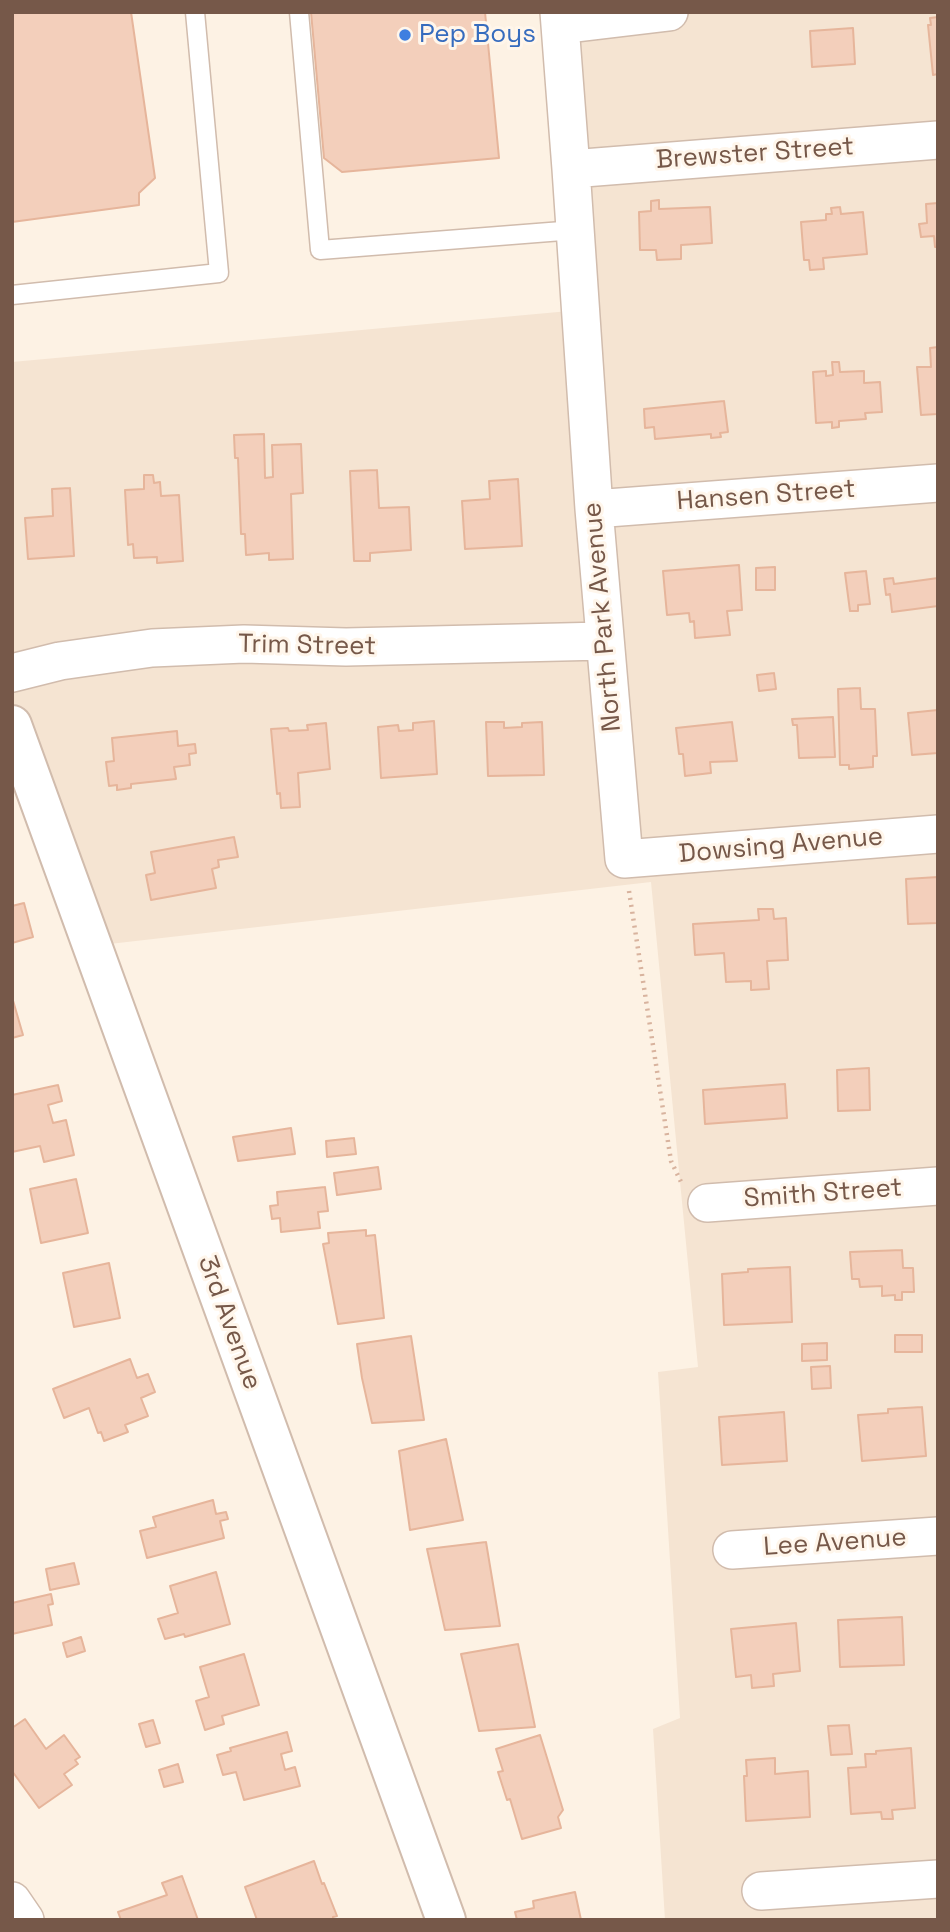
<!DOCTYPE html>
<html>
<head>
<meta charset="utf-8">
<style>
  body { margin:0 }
  #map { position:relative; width:950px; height:1932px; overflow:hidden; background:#fdf2e4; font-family:"Space Grotesk",sans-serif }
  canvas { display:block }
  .frame { position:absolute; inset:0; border:14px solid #765849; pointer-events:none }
</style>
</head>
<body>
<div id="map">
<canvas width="950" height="1932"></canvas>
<div class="frame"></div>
</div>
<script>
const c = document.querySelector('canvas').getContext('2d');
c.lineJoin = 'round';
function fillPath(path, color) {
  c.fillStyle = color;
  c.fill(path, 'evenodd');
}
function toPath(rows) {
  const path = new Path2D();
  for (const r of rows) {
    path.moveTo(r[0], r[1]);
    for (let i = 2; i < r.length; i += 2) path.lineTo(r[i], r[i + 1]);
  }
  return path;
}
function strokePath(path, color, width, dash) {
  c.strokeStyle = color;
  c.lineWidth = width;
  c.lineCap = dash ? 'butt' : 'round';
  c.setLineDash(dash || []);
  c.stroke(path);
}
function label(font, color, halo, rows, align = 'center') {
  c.font = font + ' "Space Grotesk",sans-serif';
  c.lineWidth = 6;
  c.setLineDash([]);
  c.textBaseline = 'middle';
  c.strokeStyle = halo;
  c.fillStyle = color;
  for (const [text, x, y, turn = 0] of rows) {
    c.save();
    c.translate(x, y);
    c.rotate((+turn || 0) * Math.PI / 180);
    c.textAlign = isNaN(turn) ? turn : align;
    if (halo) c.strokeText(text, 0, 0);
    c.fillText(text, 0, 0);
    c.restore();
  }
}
fillPath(toPath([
  [559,12,938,12,938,1920,665,1920,653,1729,680,1718,658,1372,698,1367,651,882,92,946,12,725,12,362,580,310]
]), '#f5e4d2');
const building = toPath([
  [12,12,131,12,155,178,139,193,139,205,12,222,12,12],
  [311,12,485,12,499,158,342,172,324,158,311,12],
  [938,17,938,74,933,75,928,25,931,25,930,18,938,17],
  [853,28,855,64,812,67,810,31,853,28],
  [659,200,659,209,710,207,712,243,681,245,681,259,657,260,656,250,640,250,639,212,651,211,651,201,659,200],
  [938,203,938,247,935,247,934,236,921,237,919,224,927,223,926,204,938,203],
  [840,207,841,214,863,212,867,254,823,258,824,269,810,270,809,260,804,260,801,222,826,220,826,214,832,214,831,208,840,207],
  [938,347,938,414,921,415,917,367,931,367,930,348,938,347],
  [832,362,839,362,840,372,864,371,864,383,880,382,882,412,865,413,866,419,839,421,839,427,832,428,832,422,816,423,813,372,826,371,826,376,833,375,832,362],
  [724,401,728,432,720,433,721,437,711,438,711,434,655,439,654,427,645,428,644,409,724,401],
  [264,434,265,478,273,477,272,445,301,444,303,493,291,494,293,559,269,560,269,553,246,555,245,534,241,534,238,458,235,458,234,435,264,434],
  [377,470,379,508,409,507,411,550,370,553,370,561,354,561,350,471,377,470],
  [144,475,153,475,154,483,160,482,161,496,179,495,183,561,157,563,157,557,134,558,133,544,128,545,125,490,144,489,144,475],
  [518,479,522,546,465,549,462,501,490,499,489,481,518,479],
  [70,488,74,556,28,559,25,518,53,516,52,489,70,488],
  [739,565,742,610,727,611,730,635,695,638,694,621,690,622,689,613,667,615,663,571,739,565],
  [775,567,775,590,756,590,756,568,775,567],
  [866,571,870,604,858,605,858,611,850,611,845,573,866,571],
  [893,578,894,584,938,578,938,606,892,612,890,594,886,595,884,579,893,578],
  [774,673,776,689,759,691,757,675,774,673],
  [860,688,861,709,875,709,877,756,873,756,873,767,849,769,849,765,840,765,838,689,860,688],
  [938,710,938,753,912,755,908,713,938,710],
  [833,717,835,757,799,758,797,725,793,725,792,719,833,717],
  [434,721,437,774,381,778,378,727,398,725,399,731,413,730,413,723,434,721],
  [486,722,504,722,504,728,522,727,522,723,542,722,544,775,488,776,486,722],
  [732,722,737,761,710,762,711,773,685,776,683,754,679,754,676,728,732,722],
  [326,723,330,769,298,773,300,807,281,808,280,793,277,794,271,729,288,728,289,731,308,730,307,725,326,723],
  [177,731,178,746,195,744,196,753,189,754,190,765,174,767,176,779,131,784,131,788,117,790,117,785,109,786,106,762,114,761,112,738,177,731],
  [234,837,238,857,218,860,219,867,212,869,216,888,151,900,146,875,155,873,151,852,234,837],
  [938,877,938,923,908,924,906,879,938,877],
  [24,903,33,937,12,943,12,906,24,903],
  [758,909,773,909,774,919,786,918,788,960,767,961,769,989,751,990,751,981,726,982,724,953,695,955,693,924,759,920,758,909],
  [12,997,23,1035,12,1038,12,997],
  [869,1068,870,1110,838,1111,837,1070,869,1068],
  [785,1084,787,1118,705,1124,703,1090,785,1084],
  [58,1085,62,1101,48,1105,53,1123,66,1120,74,1155,44,1162,40,1146,12,1152,12,1095,58,1085],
  [291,1128,295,1154,238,1161,233,1137,291,1128],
  [354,1138,356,1154,327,1157,326,1141,354,1138],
  [378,1167,381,1189,337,1195,334,1173,378,1167],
  [76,1179,88,1233,41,1243,30,1189,76,1179],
  [325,1187,328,1211,318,1212,320,1228,281,1232,280,1218,272,1219,270,1206,278,1205,277,1192,325,1187],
  [366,1230,366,1236,375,1235,384,1318,338,1324,323,1244,329,1243,328,1233,366,1230],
  [902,1250,903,1268,913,1268,914,1292,902,1292,902,1300,895,1300,895,1295,882,1296,882,1286,860,1287,859,1279,852,1279,850,1252,902,1250],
  [109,1263,120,1318,74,1327,63,1273,109,1263],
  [790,1267,792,1322,724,1325,722,1274,748,1272,748,1269,790,1267],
  [895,1335,922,1335,922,1352,895,1352,895,1335],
  [411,1336,424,1420,372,1423,362,1378,357,1344,411,1336],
  [827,1343,827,1360,802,1361,802,1344,827,1343],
  [130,1359,137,1378,148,1374,155,1392,141,1398,148,1416,125,1425,128,1432,104,1441,101,1432,98,1433,89,1408,64,1418,53,1389,130,1359],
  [830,1366,831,1388,812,1389,811,1367,830,1366],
  [922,1407,926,1456,862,1461,858,1415,888,1413,888,1409,922,1407],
  [784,1412,787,1461,722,1465,719,1417,784,1412],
  [446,1439,463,1520,410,1530,399,1451,446,1439],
  [213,1500,216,1514,226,1512,228,1519,220,1521,224,1538,147,1558,140,1531,156,1527,153,1517,213,1500],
  [486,1542,500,1626,445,1630,427,1549,486,1542],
  [74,1563,79,1584,50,1590,46,1569,74,1563],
  [216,1572,230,1624,185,1637,184,1634,165,1639,158,1619,178,1613,170,1586,216,1572],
  [51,1594,53,1604,48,1605,52,1625,12,1634,12,1603,51,1594],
  [902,1617,904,1665,840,1667,838,1620,902,1617],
  [796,1623,800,1671,773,1674,774,1686,752,1688,751,1675,736,1677,731,1629,796,1623],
  [81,1637,85,1651,67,1657,63,1643,81,1637],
  [518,1644,535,1727,479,1731,461,1654,518,1644],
  [244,1654,259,1705,222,1716,224,1724,205,1730,196,1701,209,1697,200,1667,244,1654],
  [25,1719,46,1749,64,1735,80,1757,75,1760,78,1764,64,1774,72,1785,39,1808,12,1771,12,1728,25,1719],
  [153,1720,160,1743,146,1747,139,1724,153,1720],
  [849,1725,852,1754,831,1755,828,1726,849,1725],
  [287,1732,292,1751,281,1754,285,1770,295,1767,300,1786,244,1800,236,1772,223,1775,217,1755,231,1751,230,1748,287,1732],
  [540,1735,563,1810,558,1817,561,1828,522,1839,510,1799,507,1800,498,1772,503,1771,496,1749,540,1735],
  [911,1748,915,1808,892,1810,893,1819,882,1819,881,1812,851,1814,848,1768,866,1767,865,1754,876,1754,876,1751,911,1748],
  [775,1758,775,1774,808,1771,810,1817,746,1821,744,1776,747,1776,746,1760,775,1758],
  [178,1764,183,1782,164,1787,159,1770,178,1764],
  [314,1861,322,1884,324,1883,337,1916,333,1917,333,1920,257,1920,245,1887,314,1861],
  [182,1876,198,1920,121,1920,118,1912,167,1895,162,1883,182,1876],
  [575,1892,581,1920,517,1920,515,1912,534,1908,533,1901,575,1892]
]);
fillPath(building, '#f3cfbb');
strokePath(building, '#e6b59b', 2);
const service = toPath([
  [299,12,320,250,575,230],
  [12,295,219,273,195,12]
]);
const minor = toPath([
  [559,12,571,169,594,509,624,859,938,834],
  [560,25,669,12],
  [571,169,938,140],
  [594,509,938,483],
  [12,673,60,661,152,648,244,644,346,647,604,641],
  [707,1203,938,1186],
  [732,1550,938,1536],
  [761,1891,938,1879],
  [12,1901,25,1920]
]);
const tertiary = toPath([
  [12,725,446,1920]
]);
strokePath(service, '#d1bcad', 21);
strokePath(minor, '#d1bcad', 40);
strokePath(tertiary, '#d1bcad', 42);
strokePath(toPath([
  [629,891,671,1161,682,1184]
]), '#d8b39e', 4.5, [2, 5]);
strokePath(service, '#fff', 18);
strokePath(minor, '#fff', 37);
strokePath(tertiary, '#fff', 38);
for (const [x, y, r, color] of [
  [405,35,7,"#3f7fe0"]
]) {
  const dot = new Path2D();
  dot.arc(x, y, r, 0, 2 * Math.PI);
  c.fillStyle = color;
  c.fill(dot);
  strokePath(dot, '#fff6eb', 2.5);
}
label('26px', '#366cbe', '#fff6eb', [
  ["Pep Boys",419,35]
], 'left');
label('26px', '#765849', '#fff6eb', [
  ["Brewster Street",755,154,-4],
  ["Hansen Street",766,496,-4],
  ["North Park Avenue",603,617,-95],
  ["Trim Street",307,646,1],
  ["Dowsing Avenue",781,846,-5],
  ["Smith Street",823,1194,-4],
  ["3rd Avenue",229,1323,70],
  ["Lee Avenue",835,1543,-4]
]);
</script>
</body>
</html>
